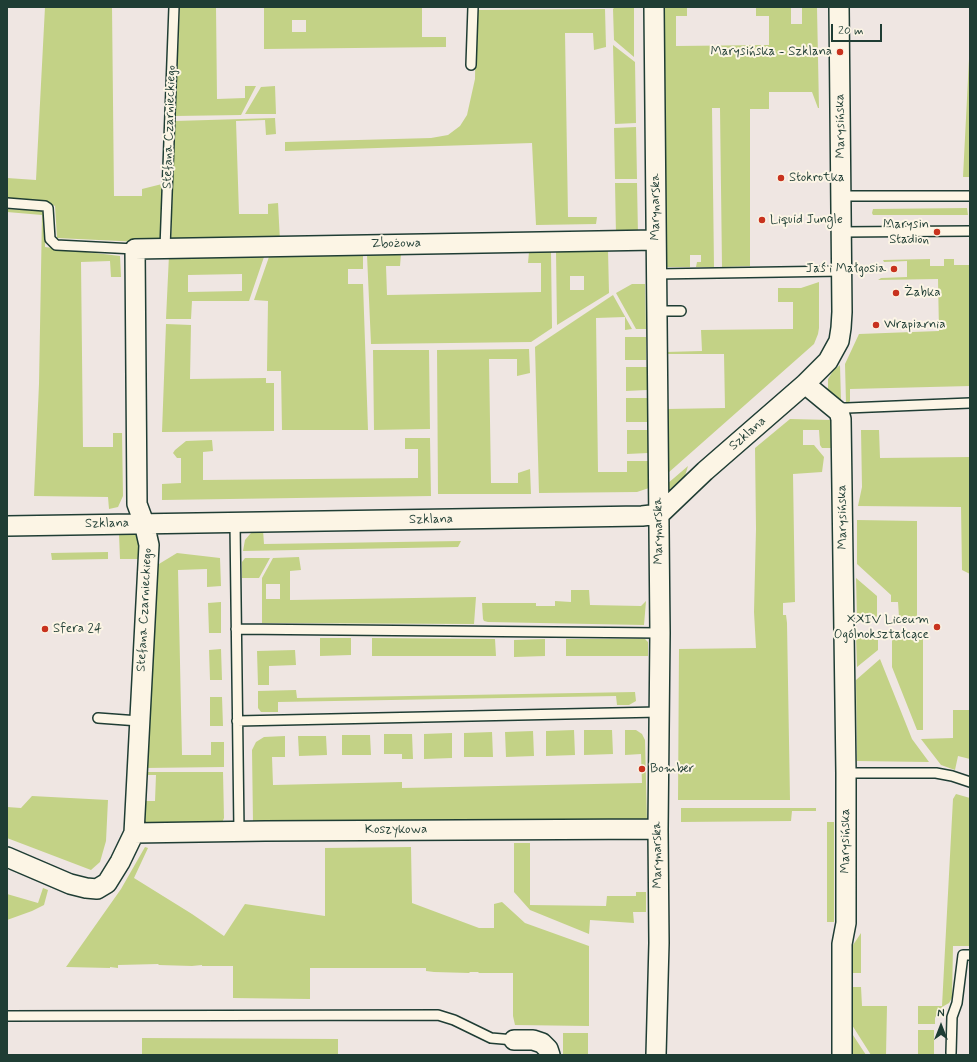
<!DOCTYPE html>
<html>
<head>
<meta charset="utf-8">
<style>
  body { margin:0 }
  #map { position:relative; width:977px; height:1062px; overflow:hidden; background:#efe6e2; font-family:Mynerve,sans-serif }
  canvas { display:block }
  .frame { position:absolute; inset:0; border:8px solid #1f3d34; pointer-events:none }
  .north { position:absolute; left:921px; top:1006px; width:40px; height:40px; -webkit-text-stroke:3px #fcf5e5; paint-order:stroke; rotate:0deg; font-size:11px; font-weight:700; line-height:16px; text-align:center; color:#1f3d34 }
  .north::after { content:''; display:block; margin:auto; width:14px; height:18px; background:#1f3d34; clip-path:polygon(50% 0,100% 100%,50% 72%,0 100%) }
  .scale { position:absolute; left:831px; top:24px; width:51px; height:18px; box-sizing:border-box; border:2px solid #1f3d34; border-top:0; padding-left:5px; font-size:12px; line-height:14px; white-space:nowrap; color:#1f3d34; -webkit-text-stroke:3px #fcf5e5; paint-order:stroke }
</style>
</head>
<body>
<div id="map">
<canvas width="977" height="1062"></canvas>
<div class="frame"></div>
<div class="north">N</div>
<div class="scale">20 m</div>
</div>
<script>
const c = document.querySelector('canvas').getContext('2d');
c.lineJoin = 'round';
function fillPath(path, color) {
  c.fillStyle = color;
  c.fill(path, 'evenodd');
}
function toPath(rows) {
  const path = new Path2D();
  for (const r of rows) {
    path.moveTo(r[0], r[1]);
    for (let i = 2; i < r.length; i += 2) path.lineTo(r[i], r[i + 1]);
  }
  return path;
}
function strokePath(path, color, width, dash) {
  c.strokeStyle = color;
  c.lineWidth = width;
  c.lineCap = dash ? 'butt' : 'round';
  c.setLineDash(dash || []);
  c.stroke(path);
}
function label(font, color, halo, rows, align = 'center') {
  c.font = font + ' Mynerve,sans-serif';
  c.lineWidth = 4;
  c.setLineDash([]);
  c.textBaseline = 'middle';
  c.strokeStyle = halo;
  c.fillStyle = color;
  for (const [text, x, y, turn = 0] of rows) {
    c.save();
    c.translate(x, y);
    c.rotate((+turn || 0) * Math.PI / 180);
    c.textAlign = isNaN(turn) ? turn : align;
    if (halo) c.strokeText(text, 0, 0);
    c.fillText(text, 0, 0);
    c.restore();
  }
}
fillPath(toPath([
  [45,7,112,7,114,196,142,196,142,189,162,184,161,243,57,238,55,206,47,202,7,199,7,178,36,180],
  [180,7,216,7,217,99,245,98,245,86,256,86,241,115,175,116],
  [264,7,422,7,422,37,446,37,446,47,264,49],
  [292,20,306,20,306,32,292,32],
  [634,7,634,57,614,40,613,9,614,8],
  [658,7,687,7,687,16,676,16,676,46,769,45,769,16,756,16,756,7,791,7,791,24,802,24,802,7,817,8,819,108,818,108,812,92,769,92,769,109,750,109,750,266,722,267,720,108,712,108,714,267,696,267,697,262,701,262,701,255,690,255,690,267,662,267],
  [605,9,606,47,594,50,593,33,565,33,568,217,597,217,596,224,536,225,532,143,285,151,285,142,431,138,448,135,460,126,467,115,475,79,476,10],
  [613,45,635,62,636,123,615,124],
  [969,59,970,59,970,177,963,177],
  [275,86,276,114,245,114,261,87],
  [275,118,276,134,266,135,265,120,236,121,239,214,268,214,268,204,278,203,280,241,171,243,175,121],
  [636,127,637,179,615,179,614,128],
  [615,183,637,183,638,235,616,235],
  [967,208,968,215,873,215,872,213,873,209],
  [7,209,45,211,45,247,120,256,121,277,111,277,110,261,81,262,83,447,113,447,113,433,122,433,123,496,118,507,109,509,108,497,34,496,39,384,42,215,7,212],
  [608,250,609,293,557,325,556,251],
  [570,276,584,276,584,290,570,290],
  [529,252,551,252,552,328,531,342,371,344,367,255,401,254,400,266,386,266,387,295,541,292,541,263,528,263],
  [265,254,249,301,192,301,191,319,166,319,169,255],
  [242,274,242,291,188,292,188,275],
  [270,254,363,254,363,269,348,269,348,284,363,284,368,430,282,430,281,371,267,371,268,301,254,300],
  [969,258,970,258,970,386,850,389,850,401,847,404,846,403,845,364,859,334,939,331,938,279,878,280,881,278,907,277,907,261,884,262,883,260,930,259,930,266,944,266,944,259,954,259,954,265,969,265],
  [819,282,819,328,818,334,814,344,668,473,667,409,725,408,724,354,666,354,666,352,702,351,701,330,793,329,793,302,778,302,778,288,801,288],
  [632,284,645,284,646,329,636,329,616,293],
  [613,295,632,329,625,330,625,317,596,318,598,472,627,472,627,461,648,461,649,488,637,492,539,493,535,347],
  [166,324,191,325,190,379,266,378,266,383,274,383,274,431,162,432],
  [625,337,646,337,646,360,625,360],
  [529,349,530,373,517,376,517,359,489,359,491,483,518,483,518,473,530,469,531,494,438,494,437,350],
  [373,350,429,350,430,429,374,430],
  [840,365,841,400,833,398,828,393,828,379,833,371],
  [626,367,647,367,647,390,626,391],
  [648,398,648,422,626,422,626,398],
  [790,419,831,420,831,448,822,448,820,445,819,430,803,430,803,445,814,445,824,457,822,472,793,474,795,602,783,603,783,615,786,615,787,623,790,800,678,800,679,649,756,648,754,612,756,529,755,448],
  [627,430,648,430,648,453,627,454],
  [861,430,879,430,880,458,970,457,970,574,962,570,961,507,858,506,862,487],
  [405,438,430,438,431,496,162,500,162,484,181,483,181,458,177,458,173,453,175,450,186,441,212,440,213,451,203,452,203,480,418,478,418,449,405,449],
  [688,466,685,476,669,490,667,484],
  [857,520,917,521,917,617,899,617,898,602,891,602,891,595,857,564],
  [256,530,263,530,264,544,461,541,458,547,243,551,245,540,250,534],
  [119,534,135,534,140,538,141,559,120,559],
  [108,552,108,559,52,560,51,553],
  [177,553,220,558,221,586,207,587,207,569,178,570,182,755,211,755,211,742,224,742,224,767,144,768,154,567],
  [299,557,301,570,290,571,290,600,476,597,474,624,262,623,262,578,273,558],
  [266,584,280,584,280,599,266,599],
  [245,558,270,558,259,578,242,578,242,562],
  [856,578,877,596,877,619,857,619],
  [571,590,589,590,590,605,641,606,646,601,644,625,488,622,484,621,483,619,482,603,536,603,536,606,555,606,555,601,571,602],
  [221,602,221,633,209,633,208,603],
  [878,635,878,650,857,667,856,636],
  [892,637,923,637,923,730,917,730,892,667],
  [320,638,351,638,351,655,320,656],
  [372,638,495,639,496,656,372,656],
  [545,639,545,656,514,657,514,640],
  [566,639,645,639,648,642,648,656,566,656],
  [221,649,222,680,210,680,209,650],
  [295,650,296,665,269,666,269,685,258,685,257,651],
  [880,659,912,739,929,762,857,761,856,680],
  [296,690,297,698,635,692,636,701,629,705,617,705,616,696,278,702,278,712,261,712,258,708,258,691],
  [210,697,222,697,223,726,210,726],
  [953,710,970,710,970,759,958,756,955,770,941,765,921,739,953,738],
  [574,730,575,755,546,756,546,731],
  [584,730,612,730,613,754,584,755],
  [625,730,636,730,642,734,645,740,647,823,253,823,252,750,256,742,264,737,285,736,285,757,272,757,273,785,402,782,402,788,642,783,641,754,625,755],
  [533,731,534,756,506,757,505,732],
  [492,732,493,757,464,757,464,733],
  [452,733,452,758,424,759,424,734],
  [384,734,412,734,413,759,402,759,402,754,384,754],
  [342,735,370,735,371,755,342,755],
  [298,736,326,736,327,755,299,756],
  [143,772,223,772,224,818,222,823,147,826,142,823,141,801,155,801,156,775,142,775],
  [956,794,970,798,970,946,953,946,952,998,949,1003,942,1007,938,1012,935,1018,935,1024,918,1024,918,1006,942,1006,953,799],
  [32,796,108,800,106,841,100,862,91,870,7,838,7,807,21,808],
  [681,808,816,808,816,811,792,811,791,821,681,822],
  [827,822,834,822,834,922,827,922],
  [514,843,530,843,530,905,606,906,607,896,636,896,636,892,646,892,646,912,633,912,634,923,590,920,589,934,530,910,514,892],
  [145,847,148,848,134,878,192,914,224,936,245,904,325,916,325,848,411,847,412,903,479,928,494,928,494,904,502,902,525,923,589,946,589,1026,515,1025,513,1016,513,973,479,973,478,972,470,972,469,973,434,972,426,971,426,968,310,968,310,999,233,998,233,966,202,966,202,965,192,966,159,965,158,964,118,965,118,968,110,967,110,968,66,967,121,889],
  [43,888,48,890,44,905,32,911,7,920,7,894,38,903],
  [861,933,861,973,852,973,851,948],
  [852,987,861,987,862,1006,887,1006,886,1055,871,1055,852,1025],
  [918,1030,934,1030,934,1055,918,1055],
  [851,1032,866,1055,851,1055],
  [563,1033,588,1033,588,1055,563,1055],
  [142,1038,338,1039,338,1055,142,1055]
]), '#c3d286');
const lane = toPath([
  [471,65,473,7],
  [841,196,970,196],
  [7,203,45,206,48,208,50,239,56,245,135,249],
  [841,232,970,231],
  [165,248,174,7],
  [656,274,842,271],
  [657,311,681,311],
  [839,412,843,408,847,408,970,403],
  [235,523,239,831],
  [236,629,660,633],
  [98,718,139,721],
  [237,721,659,712],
  [846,773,936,773,952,776,970,782],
  [7,1016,438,1015,454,1020,491,1038,514,1040],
  [951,1053,952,1017,957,1003,963,955,970,955]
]);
const street = toPath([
  [654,7,660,633,658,829,659,943,656,1055],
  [805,384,839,412,841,419,846,773,846,923,842,944,842,1055],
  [7,526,642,516,660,514,705,471,805,384,828,361,839,341,841,328,842,312,839,7],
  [134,833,265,831,658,829],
  [7,857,70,884,86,888,97,889,107,883,120,862,134,833,149,545,144,523,137,504,135,249,656,240],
  [514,1040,533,1040,542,1043,548,1049,550,1055]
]);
strokePath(lane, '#1f3d34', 12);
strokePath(street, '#1f3d34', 22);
strokePath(lane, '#fcf5e5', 9);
strokePath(street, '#fcf5e5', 19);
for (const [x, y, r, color] of [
  [840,52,4,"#c8321e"],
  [781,178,4,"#c8321e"],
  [762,220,4,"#c8321e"],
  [937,232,4,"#c8321e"],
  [894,269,4,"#c8321e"],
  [896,293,4,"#c8321e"],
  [876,325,4,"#c8321e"],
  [937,627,4,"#c8321e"],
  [45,629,4,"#c8321e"],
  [642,769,4,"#c8321e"]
]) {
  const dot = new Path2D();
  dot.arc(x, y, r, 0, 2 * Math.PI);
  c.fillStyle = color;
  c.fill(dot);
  strokePath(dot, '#fcf5e5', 1.5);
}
label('13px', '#1f3d34', '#fcf5e5', [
  ["Marysińska - Szklana",832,52,"right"],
  ["Stokrotka",789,178],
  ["Liquid Jungle",770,220],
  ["Marysin",929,225,"right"],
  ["Stadion",929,240,"right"],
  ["Jaś i Małgosia",886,269,"right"],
  ["Żabka",904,293],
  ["Wrapiarnia",884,325],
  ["XXIV Liceum",929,620,"right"],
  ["Ogólnokształcące",929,635,"right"],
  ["Sfera 24",53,629],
  ["Bomber",650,769]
], 'left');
label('13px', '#1f3d34', '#fcf5e5', [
  ["Marysińska",841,126,-91],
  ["Stefana Czarnieckiego",170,127,-88],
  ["Marynarska",656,207,-90],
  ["Zbożowa",396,244,-1],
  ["Szklana",748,434,-41],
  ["Marysińska",843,517,-91],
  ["Szklana",431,520,-1],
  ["Szklana",107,524,-1],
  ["Marynarska",659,531,-91],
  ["Stefana Czarnieckiego",145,610,-87],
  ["Koszykowa",396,830],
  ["Marysińska",846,841,-90],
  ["Marynarska",658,855,-91]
]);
</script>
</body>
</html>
